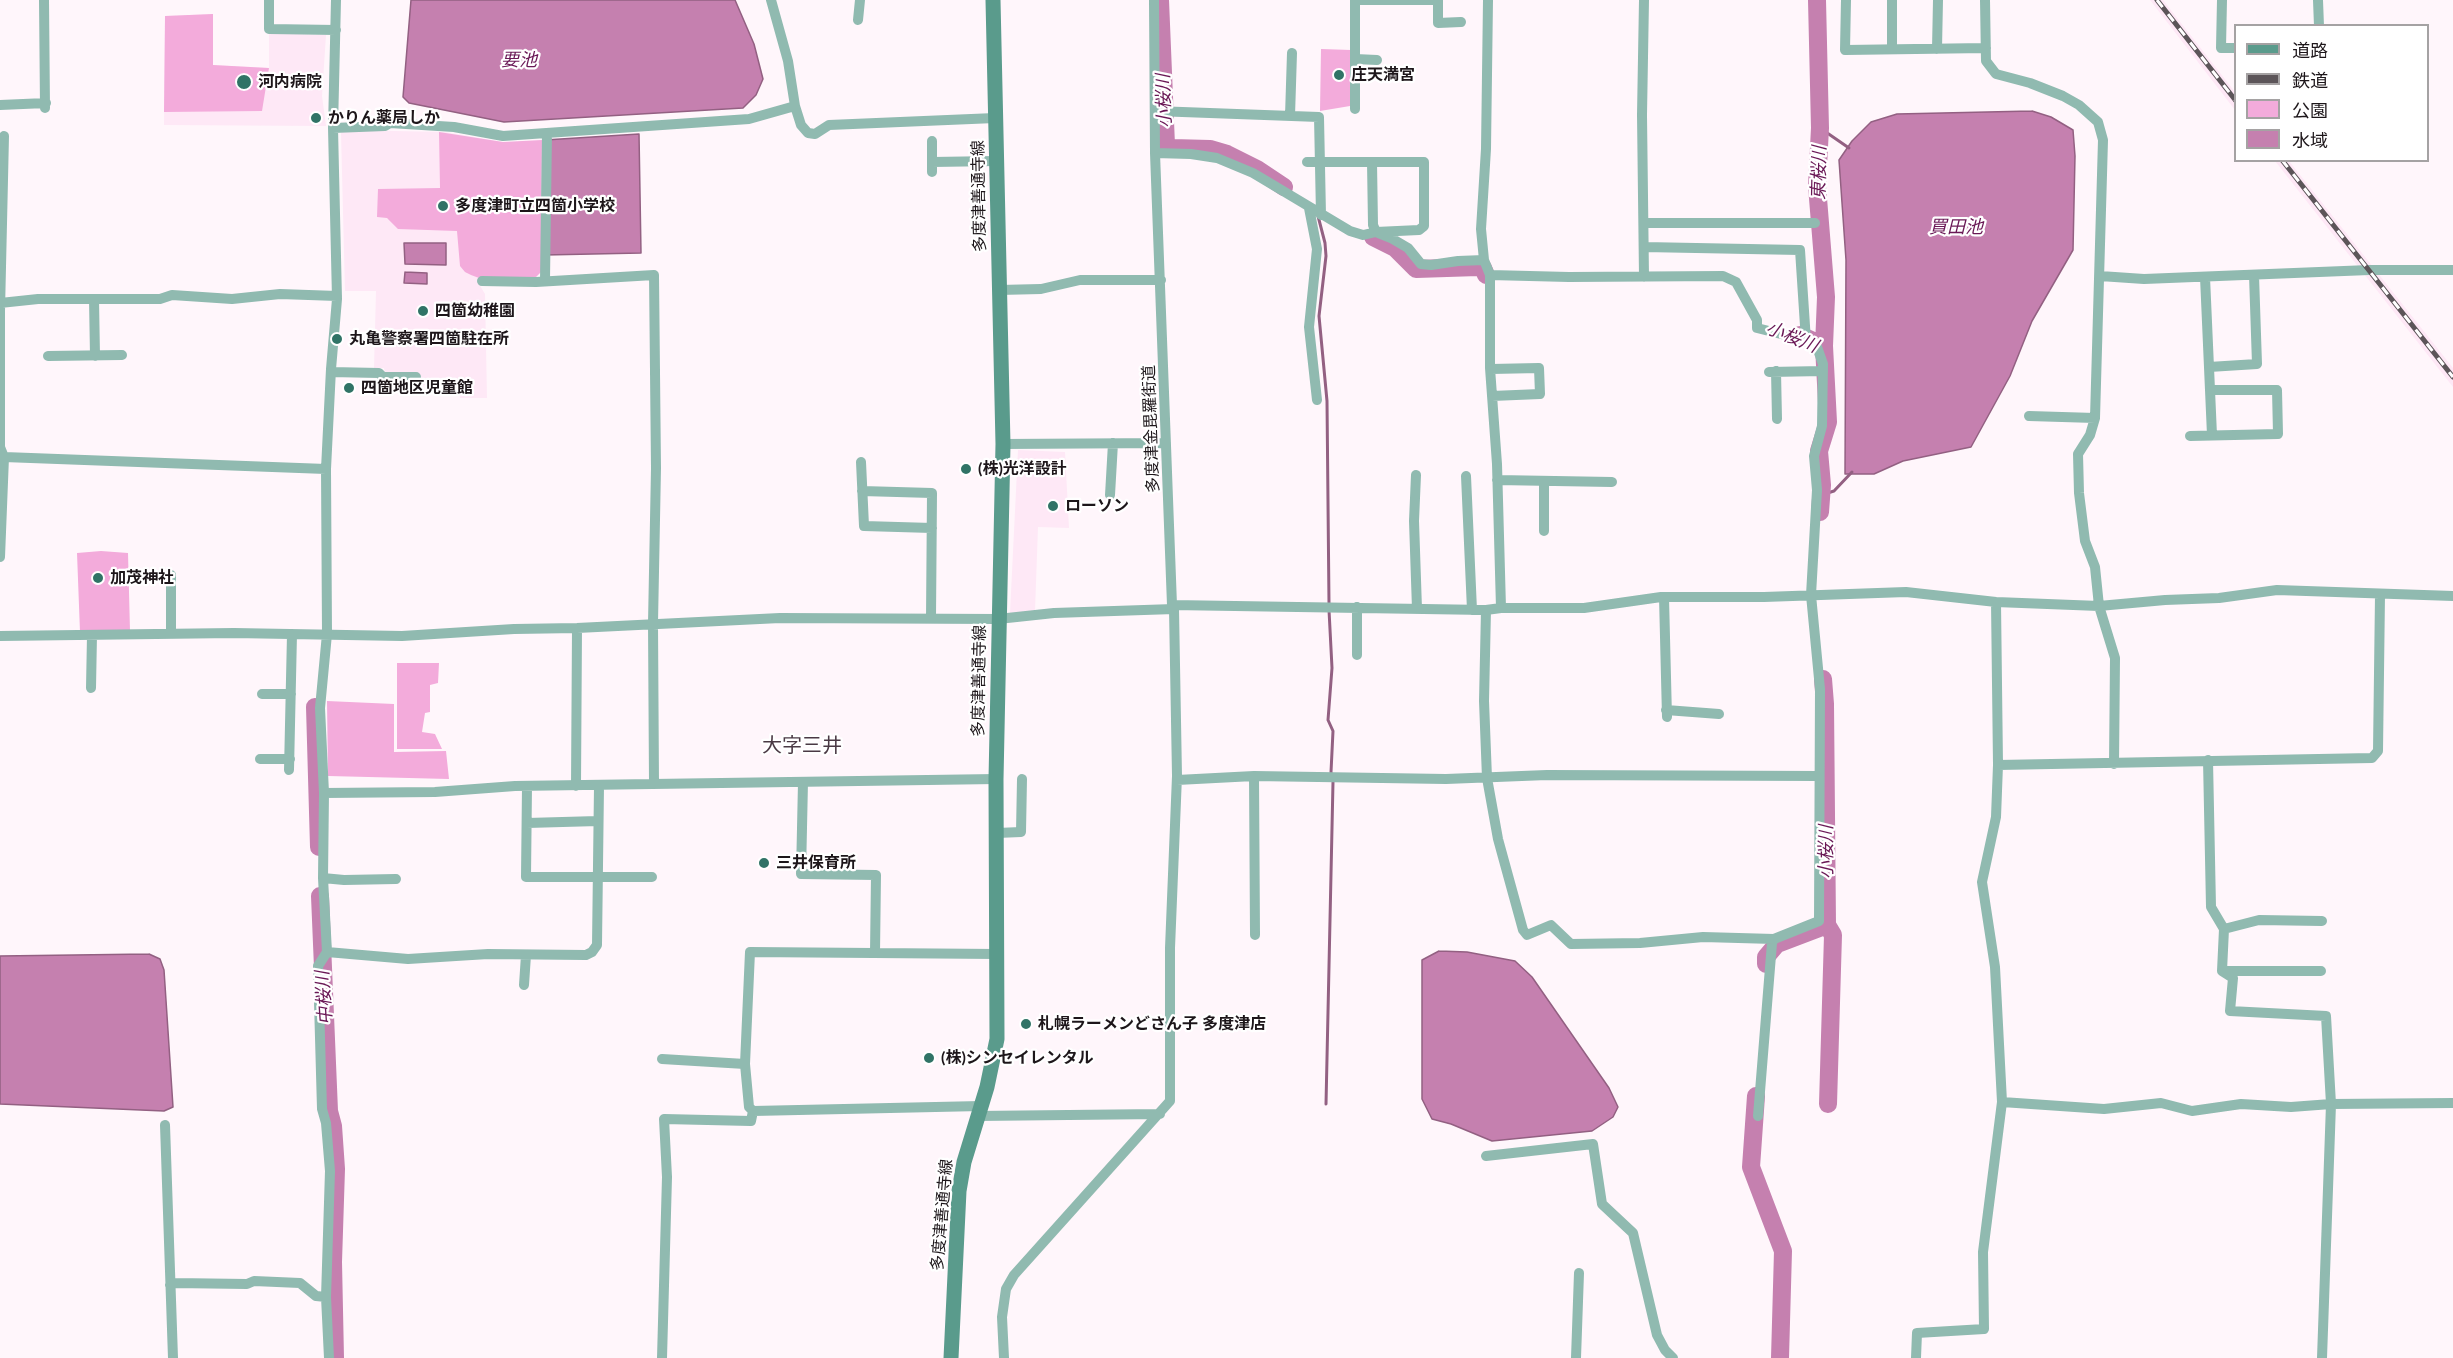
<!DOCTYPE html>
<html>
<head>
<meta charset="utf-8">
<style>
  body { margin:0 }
  #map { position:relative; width:2453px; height:1358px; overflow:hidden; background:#fff6fb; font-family:Lato,"Noto Sans JP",sans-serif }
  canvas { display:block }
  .legend { position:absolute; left:2234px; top:24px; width:195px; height:138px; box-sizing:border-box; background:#fff; border:2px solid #a5a2a3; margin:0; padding:8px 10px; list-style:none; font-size:18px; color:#1d161a }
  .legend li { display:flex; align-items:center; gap:12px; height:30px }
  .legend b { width:30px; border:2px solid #a5a2a3 }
</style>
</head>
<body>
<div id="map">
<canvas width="2453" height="1358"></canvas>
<ul class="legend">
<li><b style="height:8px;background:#5a9b8c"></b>道路</li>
<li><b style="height:8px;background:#5c5559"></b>鉄道</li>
<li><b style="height:16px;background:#f3abdb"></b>公園</li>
<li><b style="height:16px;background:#c580af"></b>水域</li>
</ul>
</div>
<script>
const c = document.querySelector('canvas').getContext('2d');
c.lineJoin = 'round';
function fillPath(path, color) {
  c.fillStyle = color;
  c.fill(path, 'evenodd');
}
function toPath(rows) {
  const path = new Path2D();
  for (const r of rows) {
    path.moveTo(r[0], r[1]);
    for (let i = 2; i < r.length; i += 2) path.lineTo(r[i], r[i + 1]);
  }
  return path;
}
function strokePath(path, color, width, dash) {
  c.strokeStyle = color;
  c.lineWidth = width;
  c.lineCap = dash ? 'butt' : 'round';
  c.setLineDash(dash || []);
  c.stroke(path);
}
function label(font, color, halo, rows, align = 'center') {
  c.font = font + ' Lato,"Noto Sans JP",sans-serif';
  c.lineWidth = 4.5;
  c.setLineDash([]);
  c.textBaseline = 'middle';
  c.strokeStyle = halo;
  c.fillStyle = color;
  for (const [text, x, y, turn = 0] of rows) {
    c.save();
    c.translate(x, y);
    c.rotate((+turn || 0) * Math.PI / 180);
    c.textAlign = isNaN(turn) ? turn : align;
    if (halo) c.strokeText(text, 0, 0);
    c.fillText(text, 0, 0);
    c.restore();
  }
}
fillPath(toPath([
  [2150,0,2163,0,2235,92,2235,110],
  [213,14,213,65,269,68,269,33,326,35,322,96,326,126,164,125,165,16],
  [345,130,445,132,503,142,515,142,479,284,485,294,487,398,460,398,458,387,416,385,415,373,385,373,384,368,374,368,376,291,345,291,341,133],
  [2275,161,2289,161,2453,368,2453,387],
  [1018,450,1065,452,1069,528,1038,527,1035,611,1010,613]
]), '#fee8f6');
fillPath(toPath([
  [213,14,213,65,269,68,262,111,164,112,165,16],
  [1321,49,1351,50,1350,106,1320,111],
  [439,132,503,142,542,140,541,272,534,279,479,278,471,275,465,272,460,266,457,231,398,229,387,218,377,217,378,189,440,188],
  [101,551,128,553,130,631,80,632,77,553],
  [397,663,439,663,438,683,430,685,430,712,425,713,422,732,435,734,442,749,397,749],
  [327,701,394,704,394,752,446,751,449,779,328,776]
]), '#f3abdb');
const water = toPath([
  [411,0,735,0,754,44,763,79,756,95,743,108,504,122,409,103,403,97,411,0],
  [2032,111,2051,117,2073,130,2075,156,2073,250,2032,321,2010,376,1971,447,1903,461,1874,474,1845,474,1846,260,1839,160,1852,141,1871,122,1897,114,2032,111],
  [639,134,641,253,544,255,545,140,639,134],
  [404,243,446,243,446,265,405,264,404,243],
  [405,272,427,273,427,284,404,283,405,272],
  [1439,951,1467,952,1515,961,1532,977,1609,1088,1618,1107,1613,1117,1592,1131,1492,1141,1451,1124,1432,1119,1422,1099,1422,960,1439,951],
  [149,954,160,959,164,970,173,1107,164,1111,0,1104,0,956,149,954]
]);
fillPath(water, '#c580af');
strokePath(water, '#936082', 1.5);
strokePath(toPath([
  [1820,128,1849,148],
  [1318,216,1325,243,1326,256,1319,316,1327,401,1329,604],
  [1821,495,1834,491,1852,472],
  [1326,1104,1333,782,1331,772,1333,731,1328,720,1332,668,1329,610]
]), '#936082', 3);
strokePath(toPath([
  [1160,0,1166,145,1172,148,1210,149,1227,154,1257,169,1284,187],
  [1817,0,1820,128,1817,186,1826,297,1824,346],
  [1373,237,1395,248,1416,269,1478,267,1483,268,1486,275],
  [1800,335,1824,346,1828,422,1819,451,1822,485,1820,512],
  [1823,679,1825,704,1827,925,1833,935,1828,1104],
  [315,707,319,847],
  [320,896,329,1111,333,1126,336,1169,333,1262,335,1358],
  [1766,964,1766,957,1777,944,1827,925],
  [1756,1096,1751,1167,1783,1251,1780,1358]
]), '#c580af', 18);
strokePath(toPath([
  [44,0,45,108],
  [269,0,269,29,336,30],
  [771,0,788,61,795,106,801,125,808,133,815,134,829,125,995,118],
  [1355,0,1438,0],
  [1438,0,1438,23,1461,22],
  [1488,0,1486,149,1481,229,1484,260,1490,275,1490,368,1497,464,1501,608],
  [1846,0,1845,50,1986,48],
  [1892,0,1892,49],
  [1985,0,1986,61,1996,74,2030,83,2063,96,2079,105,2098,122,2103,140,2095,418,2090,435,2078,454,2079,493,2085,541,2095,567,2099,606,2115,658,2114,764],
  [2222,0,2221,48,2236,48],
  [2318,0,2319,26],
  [858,20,860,0],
  [1937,49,1938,0],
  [1355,59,1377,60],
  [0,105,46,103],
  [1355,109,1355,0],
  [1155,111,1319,117,1321,215],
  [1290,116,1292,53],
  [333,128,385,126,390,123,454,127,503,136,749,119,795,106],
  [1155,153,1191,154,1217,158,1253,173,1350,231,1363,235,1376,232,1391,238,1408,248,1421,264,1431,265,1458,261,1484,260],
  [932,162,996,161],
  [1307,162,1424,162,1424,226,1419,230,1376,232,1373,225,1372,162],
  [932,172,932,141],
  [1309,208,1317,249,1309,327,1317,400],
  [1644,223,1815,223],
  [1644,247,1800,250,1806,341],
  [1490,275,1569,277,1723,276,1736,282,1757,320,1757,328,1801,339,1817,347,1823,364,1822,426,1814,456,1817,490,1811,595,1820,689,1819,921,1774,939,1772,943,1758,1116],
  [2100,276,2144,279,2369,270,2453,270],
  [1644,277,1642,115,1644,0],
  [2205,277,2212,435],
  [545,280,547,133],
  [482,281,536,282,654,275,656,468,653,623,654,784],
  [999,290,1041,289,1080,280,1161,280],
  [94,299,95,356],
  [0,303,38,299,160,299,172,295,232,299,280,294,337,296],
  [48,356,122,355],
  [2209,367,2257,364,2254,275],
  [1491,369,1539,368,1540,394,1492,396],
  [1776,371,1777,419],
  [331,372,379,373,383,377,416,377],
  [1769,372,1823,371],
  [2029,416,2095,418],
  [2190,436,2278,434,2277,390,2210,390],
  [1003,444,1166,443],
  [4,457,326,469],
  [861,462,864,526,932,528],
  [1416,475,1414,521,1417,609],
  [1466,476,1472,610],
  [1497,480,1612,482],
  [1544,481,1544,531],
  [862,491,932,493,931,618],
  [1110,495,1113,443],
  [0,557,4,457,0,447,0,311,4,136],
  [171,575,171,634],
  [1664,597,1667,717],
  [1172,605,1486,610,1501,608,1584,608,1661,597,1764,597,1906,592,1996,602,2099,606,2165,600,2219,598,2277,590,2453,596],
  [1486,610,1484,701,1487,778,1498,839,1523,930,1527,935,1551,925,1571,944,1640,943,1703,937,1774,939],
  [0,636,234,633,402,636,514,629,577,628,780,618,998,619,1054,613,1174,609],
  [1357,655,1357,607],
  [91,688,92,635],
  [262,694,291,694],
  [1666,710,1719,714],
  [260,759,290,759],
  [2208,760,2211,907,2224,929,2222,971,2233,978,2230,1011,2326,1016,2331,1104,2322,1358],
  [1998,765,2372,758,2378,751,2380,595],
  [289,770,292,634],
  [1254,776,1255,935],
  [1177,780,1254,776,1446,779,1547,775,1819,776],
  [803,782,801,874,876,875,875,953],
  [527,786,526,877,652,877],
  [576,786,577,628],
  [324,793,435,792,515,786,996,779],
  [527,823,598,821],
  [997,833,1021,832,1022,779],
  [323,878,344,880,396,879],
  [2224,929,2259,920,2322,921],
  [327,952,408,959,488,954,586,955,592,952,597,945,599,786],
  [2222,971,2321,971],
  [524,985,526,955],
  [662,1059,745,1064],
  [2002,1102,2104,1109,2161,1103,2192,1111,2241,1104,2291,1107,2331,1104,2453,1103],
  [753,1111,749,1107,745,1064,750,952,997,954],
  [977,1116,1160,1114],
  [165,1125,173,1358],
  [1486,1156,1593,1144,1602,1204,1633,1233,1657,1335,1665,1350,1673,1358],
  [170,1285,174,1283,247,1284,254,1281,300,1283,316,1296,326,1297],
  [329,1358,326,1297,330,1171,326,1123,322,1109,318,966,327,952,323,878,324,793,320,708,327,634,326,469,331,369,337,299,333,128,336,0],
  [662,1358,667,1177,664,1119,751,1121,753,1111,981,1106],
  [1004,1358,1002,1317,1006,1289,1014,1275,1170,1101,1170,948,1177,776,1174,609,1172,605,1155,153,1154,0],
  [1576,1358,1579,1273],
  [1916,1358,1917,1333,1984,1329,1983,1252,2002,1102,1995,967,1982,882,1996,817,1998,765,1996,602]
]), '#90bab0', 10);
strokePath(toPath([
  [951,1358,959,1191,964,1162,987,1087,997,1039,996,779,1003,444,993,0]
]), '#5a9b8c', 15);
const rail = toPath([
  [2157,0,2236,101],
  [2282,160,2453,377]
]);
strokePath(rail, '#5c5559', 5);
strokePath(rail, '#fff', 3, [9]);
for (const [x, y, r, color] of [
  [1339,75,6,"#307366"],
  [244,82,8,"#307366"],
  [316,118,6,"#307366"],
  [443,206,6,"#307366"],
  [423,311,6,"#307366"],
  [337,339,6,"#307366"],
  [349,388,6,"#307366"],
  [966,469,6,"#307366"],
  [1053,506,6,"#307366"],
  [98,578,6,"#307366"],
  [764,863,6,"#307366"],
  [1026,1024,6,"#307366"],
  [929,1058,6,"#307366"]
]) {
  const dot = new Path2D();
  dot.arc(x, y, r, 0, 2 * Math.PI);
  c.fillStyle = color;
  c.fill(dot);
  strokePath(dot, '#fff', 2);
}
label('bold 16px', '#1d161a', '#fff', [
  ["庄天満宮",1351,75],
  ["河内病院",258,82],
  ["かりん薬局しか",328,118],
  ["多度津町立四箇小学校",455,206],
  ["四箇幼稚園",435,311],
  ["丸亀警察署四箇駐在所",349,339],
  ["四箇地区児童館",361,388],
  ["(株)光洋設計",978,469],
  ["ローソン",1065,506],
  ["加茂神社",110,578],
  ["三井保育所",776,863],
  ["札幌ラーメンどさん子 多度津店",1038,1024],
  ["(株)シンセイレンタル",941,1058]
], 'left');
label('16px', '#1d161a', '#fff', [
  ["多度津善通寺線",979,196,-91],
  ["多度津金毘羅街道",1151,429,-92],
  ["多度津善通寺線",979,681,-89],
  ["多度津善通寺線",942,1215,-85]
]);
label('italic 18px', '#691755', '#fff', [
  ["要池",519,60],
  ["小桜川",1164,101,-92],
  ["東桜川",1819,173,-89],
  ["買田池",1956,227],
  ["小桜川",1792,337,22],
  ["小桜川",1826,852,-90],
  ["中桜川",324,998,-94]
]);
label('20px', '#4a3944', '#fff', [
  ["大字三井",802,746]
]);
</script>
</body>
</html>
